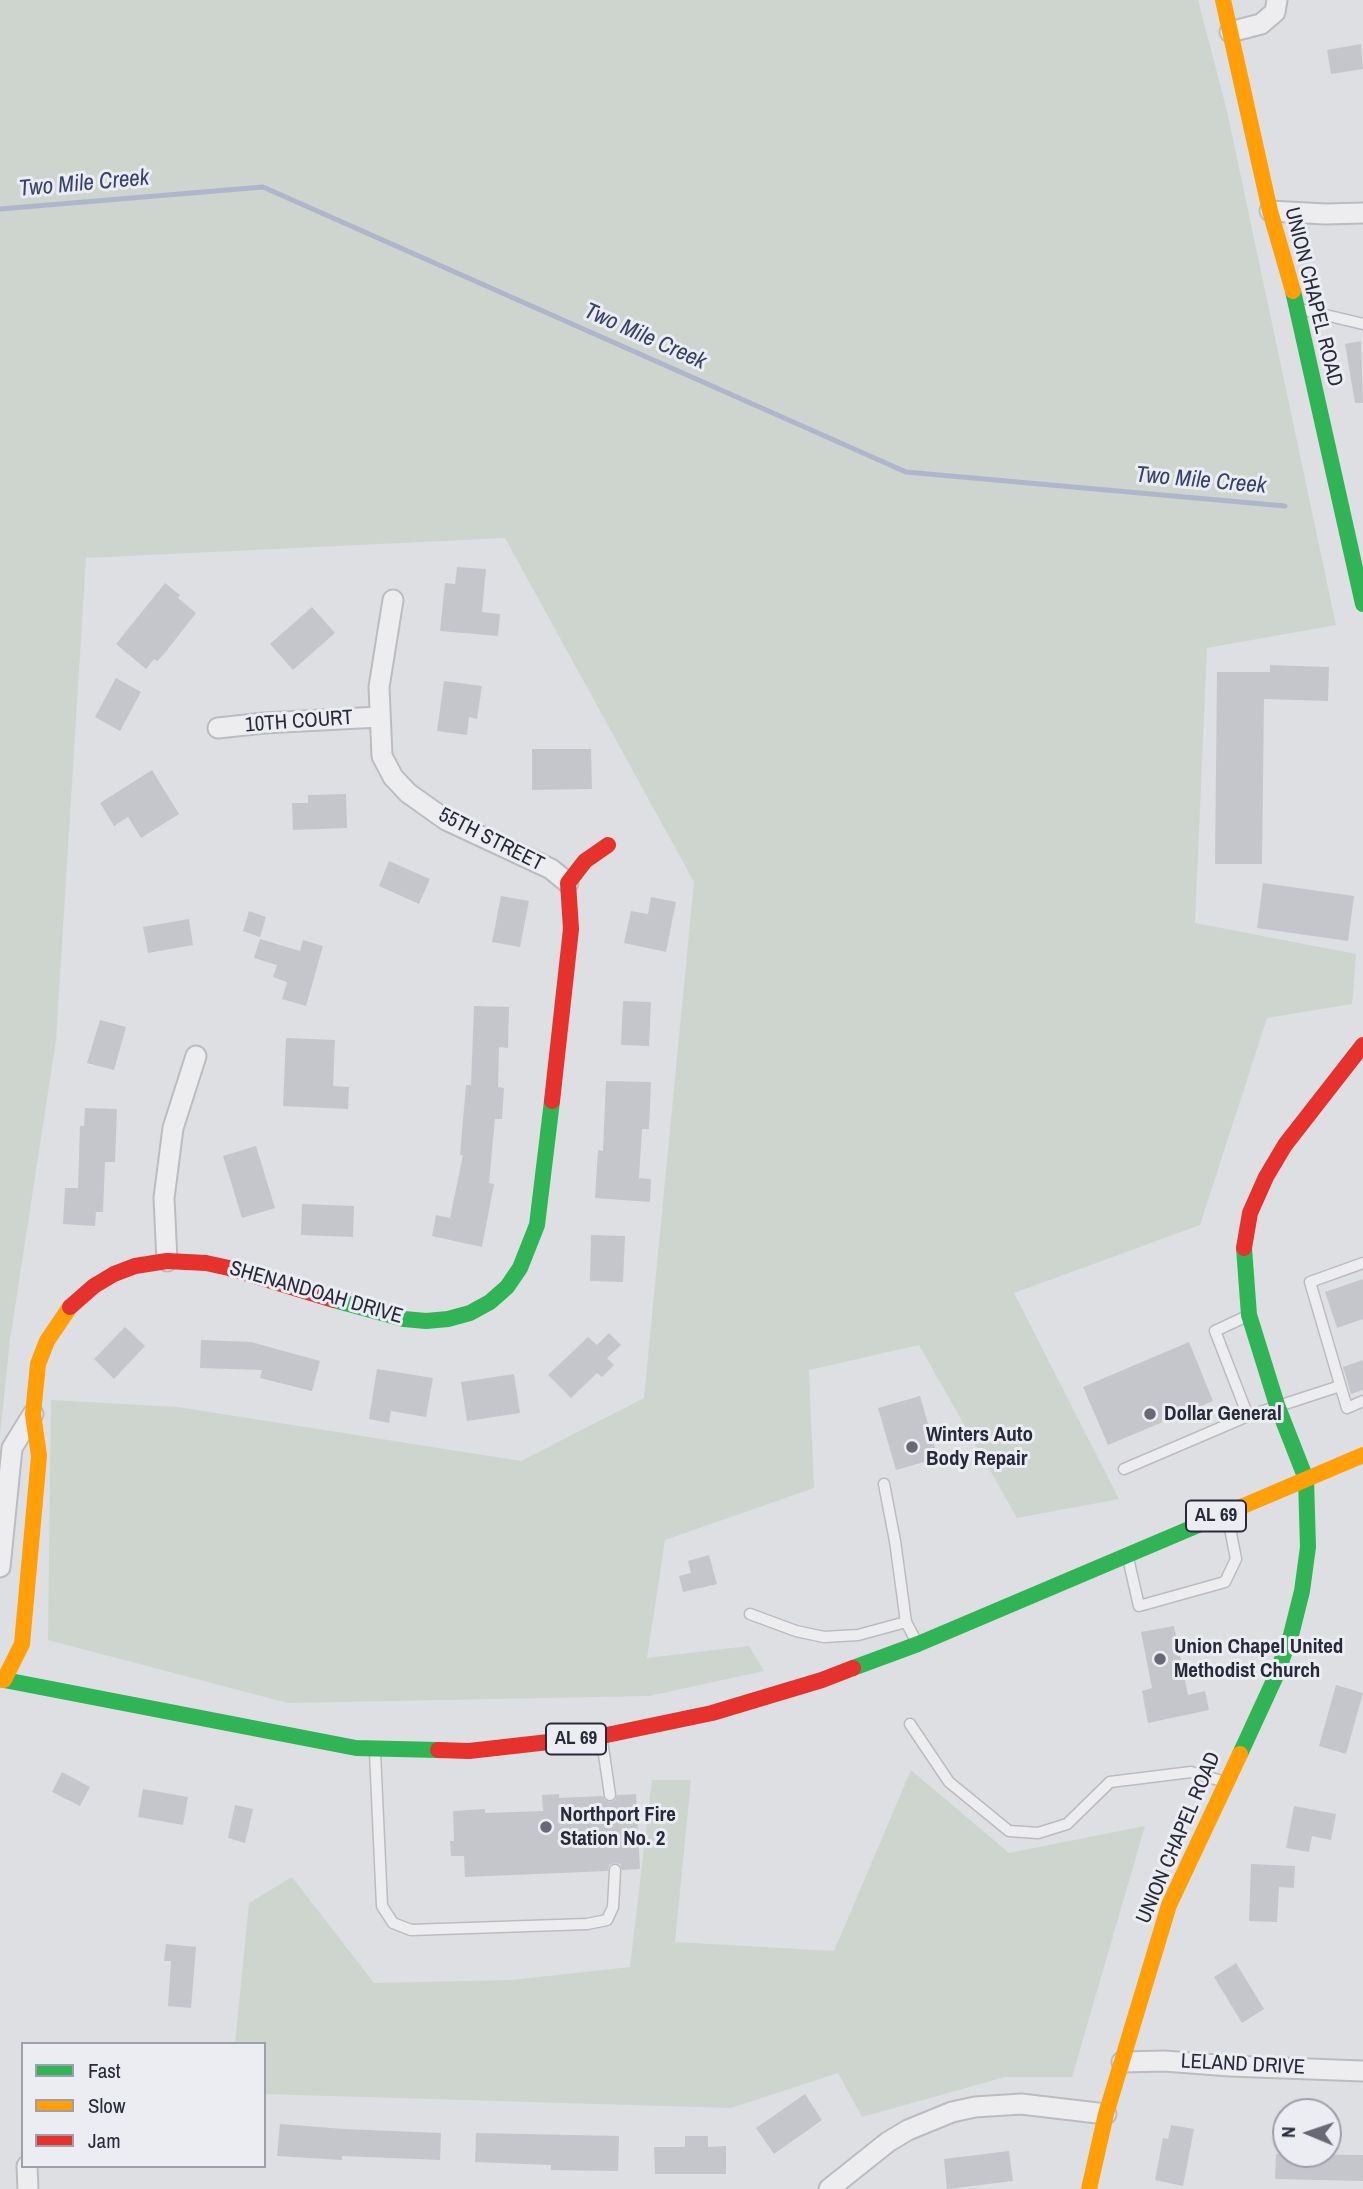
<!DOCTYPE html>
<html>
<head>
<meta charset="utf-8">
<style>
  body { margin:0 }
  #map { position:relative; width:1363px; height:2189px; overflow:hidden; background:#dedfe2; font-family:"Archivo Narrow",sans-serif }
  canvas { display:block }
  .legend { position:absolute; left:21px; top:2042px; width:245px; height:126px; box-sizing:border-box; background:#ebedf3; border:2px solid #9d9fa9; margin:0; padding:9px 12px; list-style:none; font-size:21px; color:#282a39 }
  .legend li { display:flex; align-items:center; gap:14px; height:35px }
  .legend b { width:35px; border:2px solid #9d9fa9 }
  .north { position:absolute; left:1272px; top:2098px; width:70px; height:70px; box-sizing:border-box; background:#ebedf3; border:2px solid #9d9fa9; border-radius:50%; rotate:272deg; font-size:19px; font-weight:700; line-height:28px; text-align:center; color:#282a39 }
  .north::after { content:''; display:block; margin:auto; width:24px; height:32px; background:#686974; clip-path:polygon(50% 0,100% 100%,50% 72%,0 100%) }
</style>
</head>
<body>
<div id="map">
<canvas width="1363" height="2189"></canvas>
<ul class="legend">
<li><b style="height:9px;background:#30b455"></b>Fast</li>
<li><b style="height:9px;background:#ff9f0a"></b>Slow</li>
<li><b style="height:9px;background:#e5322d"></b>Jam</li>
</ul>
<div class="north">N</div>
</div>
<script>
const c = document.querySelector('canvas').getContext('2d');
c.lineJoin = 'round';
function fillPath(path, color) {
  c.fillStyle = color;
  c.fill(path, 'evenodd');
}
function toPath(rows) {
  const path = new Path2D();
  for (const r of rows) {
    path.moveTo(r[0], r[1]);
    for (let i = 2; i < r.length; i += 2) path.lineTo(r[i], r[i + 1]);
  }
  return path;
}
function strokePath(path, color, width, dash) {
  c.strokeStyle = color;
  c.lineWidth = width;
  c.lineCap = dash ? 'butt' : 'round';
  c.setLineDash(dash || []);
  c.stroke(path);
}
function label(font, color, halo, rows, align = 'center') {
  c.font = font + ' "Archivo Narrow",sans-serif';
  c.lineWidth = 6;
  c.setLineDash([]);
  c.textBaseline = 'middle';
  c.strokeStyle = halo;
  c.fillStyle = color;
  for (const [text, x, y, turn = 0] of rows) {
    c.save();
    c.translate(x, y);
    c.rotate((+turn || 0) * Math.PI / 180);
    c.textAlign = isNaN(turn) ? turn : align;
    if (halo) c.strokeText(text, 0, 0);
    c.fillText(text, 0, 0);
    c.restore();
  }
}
fillPath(toPath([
  [0,0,1198,0,1227,111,1336,625,1207,648,1195,923,1356,954,1352,1004,1267,1018,1200,1225,1014,1293,1119,1499,1017,1518,919,1345,809,1370,814,1488,665,1540,647,1658,749,1646,764,1671,649,1696,288,1703,48,1640,51,1400,178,1407,521,1461,644,1398,694,882,505,538,86,558,56,1040,10,1340,0,1435],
  [911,1770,1009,1853,1145,1826,1072,2077,1005,2077,862,2117,838,2073,731,2108,264,2094,264,2044,235,2044,249,1903,292,1877,374,1983,512,1980,630,1967,652,1780,691,1780,675,1942,834,1951]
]), '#cdd5ce');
strokePath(toPath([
  [0,209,263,187,906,472,1285,506]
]), '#afb6cb', 5);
fillPath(toPath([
  [1361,44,1363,69,1331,74,1327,50],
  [1361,341,1363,403,1355,403,1345,344],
  [457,567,486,569,482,612,500,614,498,636,440,631,445,583,455,584],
  [165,583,180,595,178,598,196,613,164,654,157,661,154,659,146,669,116,644],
  [312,607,335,633,293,670,270,644],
  [1270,665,1329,667,1328,701,1264,699,1262,864,1215,864,1217,672,1270,672],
  [116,678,141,692,120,731,95,717],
  [444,681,482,686,477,719,469,717,467,735,437,731],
  [532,749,591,749,592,789,532,790],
  [152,770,179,814,141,838,128,817,114,826,100,803],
  [346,794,347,828,293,830,292,803,308,803,308,795],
  [389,861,430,879,419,904,379,886],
  [1263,883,1354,896,1348,941,1257,928],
  [501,896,529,901,520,947,492,942],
  [651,897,676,902,666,952,624,943,631,911,648,914],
  [249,911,266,917,260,937,243,931],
  [189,919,193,945,148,953,143,927],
  [260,939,300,951,303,940,323,946,306,1006,282,999,287,982,273,977,277,965,254,958],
  [623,1001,651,1002,649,1046,621,1045],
  [474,1006,509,1007,508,1048,499,1047,498,1087,504,1088,502,1119,495,1119,489,1183,494,1184,482,1247,432,1236,436,1215,450,1218,463,1155,460,1155,466,1085,471,1085],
  [100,1020,126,1027,114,1070,87,1063],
  [286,1038,335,1040,333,1086,349,1087,348,1109,283,1106],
  [606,1081,651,1082,649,1129,642,1129,639,1178,651,1179,650,1202,595,1198,598,1150,603,1151],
  [85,1108,117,1109,115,1162,105,1162,103,1212,96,1212,95,1226,63,1224,65,1188,78,1188,80,1126,84,1126],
  [256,1146,275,1208,242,1218,223,1156],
  [302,1204,354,1206,353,1237,301,1235],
  [591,1235,625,1236,623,1282,590,1281],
  [1363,1279,1363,1319,1337,1328,1325,1292],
  [125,1327,145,1346,114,1379,94,1359],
  [609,1333,621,1345,607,1358,614,1365,602,1377,597,1373,571,1398,548,1375,588,1337,597,1345],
  [201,1340,251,1342,320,1361,312,1391,260,1378,262,1370,200,1368],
  [1189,1342,1213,1401,1108,1445,1083,1387],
  [1363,1360,1363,1390,1351,1394,1343,1367],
  [377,1369,433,1378,426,1417,391,1411,389,1423,369,1419],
  [514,1374,520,1413,467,1421,461,1382],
  [920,1396,938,1458,896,1470,878,1408],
  [709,1555,717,1584,683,1592,679,1576,691,1573,688,1561],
  [1174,1626,1188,1695,1205,1691,1209,1710,1148,1723,1142,1691,1152,1688,1141,1632],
  [1336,1685,1363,1693,1346,1754,1319,1746],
  [62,1772,90,1787,80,1806,52,1792],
  [143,1789,188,1797,183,1825,138,1817],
  [559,1794,559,1798,603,1796,605,1800,610,1802,615,1800,617,1795,636,1794,640,1869,622,1870,620,1864,615,1863,609,1865,608,1871,465,1877,464,1856,451,1856,450,1841,454,1841,453,1811,485,1809,485,1813,543,1811,542,1795],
  [235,1805,253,1809,245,1843,228,1838],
  [1294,1806,1336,1814,1331,1840,1312,1836,1309,1852,1286,1848],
  [1251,1864,1295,1866,1294,1888,1279,1887,1277,1922,1249,1921],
  [166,1944,196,1947,191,2008,168,2006,171,1961,164,1961],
  [1236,1963,1264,2009,1242,2023,1214,1977],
  [805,2094,822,2120,774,2154,756,2128],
  [280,2124,344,2129,441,2133,440,2160,342,2156,342,2160,277,2156],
  [1171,2125,1194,2129,1183,2186,1155,2180,1163,2138,1168,2139],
  [476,2133,619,2136,618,2171,551,2170,551,2165,475,2162],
  [685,2136,708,2136,708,2147,726,2146,726,2174,655,2174,654,2147,685,2147],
  [1009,2151,1013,2181,947,2189,944,2159],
  [1276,2154,1363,2155,1363,2181,1275,2179]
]), '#c5c6cb');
const lane = toPath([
  [1300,309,1363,324],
  [1363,1263,1310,1282,1347,1408,1363,1401],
  [1245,1317,1215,1331,1248,1416],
  [1124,1469,1248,1416,1340,1386],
  [884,1484,895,1541,906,1622],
  [1128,1558,1139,1606,1225,1582,1236,1559,1228,1518],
  [750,1614,796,1631,824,1637,858,1635,906,1622,916,1641],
  [910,1724,949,1782,1009,1831,1038,1833,1067,1824,1110,1782,1191,1772,1225,1782],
  [602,1741,610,1795],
  [375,1752,382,1906,393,1923,411,1930,587,1924,607,1920,613,1907,615,1870]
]);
const street = toPath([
  [1230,32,1261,24,1275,12,1277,0],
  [1270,211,1325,214,1363,213],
  [393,600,379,687,382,756,393,777,408,793,446,820,551,869,568,883],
  [218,728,264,723,379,717],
  [167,1261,164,1198,173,1128,196,1056],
  [0,1567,12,1448,33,1414],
  [1122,2062,1164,2061,1230,2066,1363,2071],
  [27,2166,28,2189],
  [829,2189,888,2142,908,2130,952,2112,975,2107,1021,2104,1106,2114]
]);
strokePath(lane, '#bbbcbf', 13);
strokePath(street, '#bbbcbf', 23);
strokePath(lane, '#ededef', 10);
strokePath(street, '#ededef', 19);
strokePath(toPath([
  [1293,291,1363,604],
  [334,1300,404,1319,426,1321,448,1319,470,1313,490,1302,507,1287,520,1268,537,1225,552,1101],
  [853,1668,918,1644,1222,1515],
  [0,1679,356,1748,438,1750],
  [1240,1754,1275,1678,1291,1635,1302,1591,1308,1547,1306,1479,1277,1405,1249,1315,1244,1248]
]), '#30b455', 16);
strokePath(toPath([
  [1223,0,1270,211,1293,291],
  [1222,1515,1363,1455],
  [4,1680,22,1644,39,1456,33,1414,38,1364,47,1341,70,1307],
  [1089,2189,1106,2114,1169,1905,1240,1754]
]), '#ff9f0a', 16);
strokePath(toPath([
  [552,1101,571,929,568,883,585,861,608,845],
  [1244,1248,1250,1213,1266,1177,1285,1145,1363,1045],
  [70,1307,94,1286,114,1274,135,1266,167,1261,206,1263,229,1268,334,1300],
  [438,1750,469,1751,602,1736,712,1713,822,1680,853,1668]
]), '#e5322d', 16);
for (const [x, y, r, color] of [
  [1150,1414,7,"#686974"],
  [912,1447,7,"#686974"],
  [1160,1659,7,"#686974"],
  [546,1827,7,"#686974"]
]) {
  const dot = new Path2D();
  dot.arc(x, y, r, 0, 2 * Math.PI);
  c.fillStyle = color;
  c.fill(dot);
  strokePath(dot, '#ebedf3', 2.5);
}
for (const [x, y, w] of [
  [1216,1516,60],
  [576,1739,60]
]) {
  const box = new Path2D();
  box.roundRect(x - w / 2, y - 15.5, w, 31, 5);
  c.fillStyle = '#ebedf3';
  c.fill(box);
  strokePath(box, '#282a39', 2);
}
label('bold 19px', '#282a39', null, [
  ["AL 69",1216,1516],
  ["AL 69",576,1739]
]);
label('21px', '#282a39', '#ebedf3', [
  ["UNION CHAPEL ROAD",1313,297,76],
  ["10TH COURT",299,722,-4],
  ["55TH STREET",491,840,27],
  ["SHENANDOAH DRIVE",316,1293,16],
  ["UNION CHAPEL ROAD",1179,1838,-67],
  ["LELAND DRIVE",1243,2065,3]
]);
label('bold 21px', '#282a39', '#ebedf3', [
  ["Dollar General",1164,1414],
  ["Winters Auto",926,1435],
  ["Body Repair",926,1459],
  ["Union Chapel United",1174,1647],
  ["Methodist Church",1174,1671],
  ["Northport Fire",560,1815],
  ["Station No. 2",560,1839]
], 'left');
label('italic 23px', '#374268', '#ebedf3', [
  ["Two Mile Creek",84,184,-5],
  ["Two Mile Creek",645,337,24],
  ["Two Mile Creek",1201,481,5]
]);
</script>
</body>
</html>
